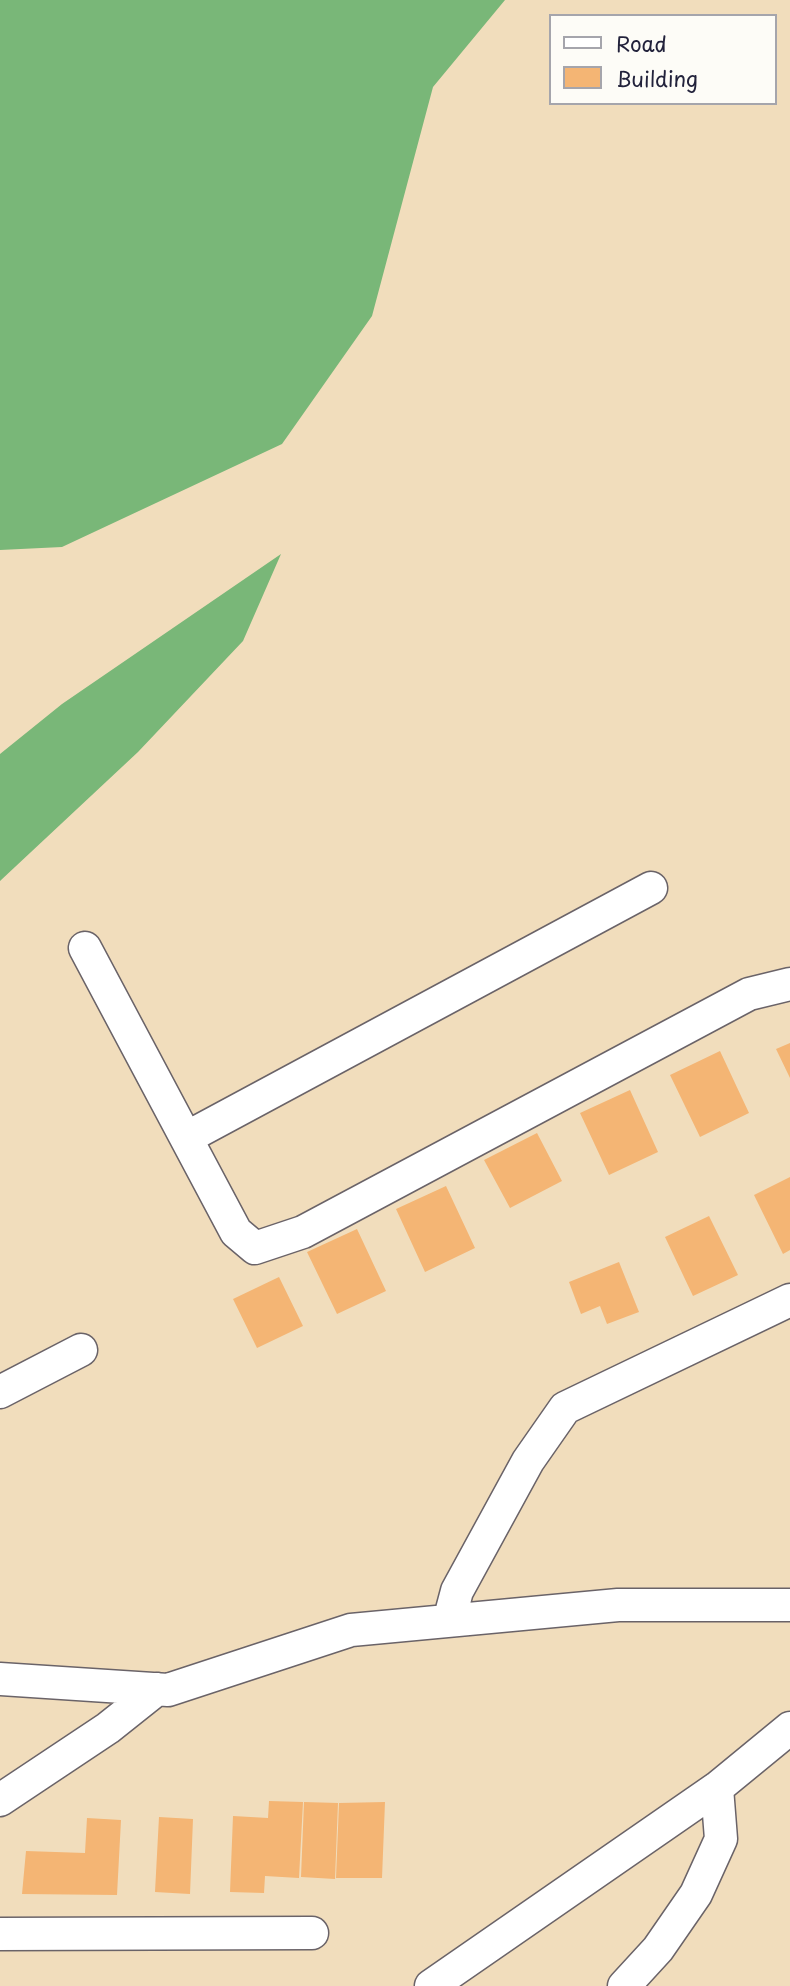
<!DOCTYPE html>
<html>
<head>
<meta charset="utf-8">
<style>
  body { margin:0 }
  #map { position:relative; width:790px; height:1986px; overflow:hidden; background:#f1ddbc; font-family:"Playpen Sans",sans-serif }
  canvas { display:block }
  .legend { position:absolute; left:549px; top:14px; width:228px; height:91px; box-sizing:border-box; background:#fdfcf7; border:2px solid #a5a5ac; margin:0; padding:9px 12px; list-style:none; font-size:21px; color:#22223b }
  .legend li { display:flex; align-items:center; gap:14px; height:35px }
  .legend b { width:35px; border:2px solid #a5a5ac }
</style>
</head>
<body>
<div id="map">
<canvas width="790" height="1986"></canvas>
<ul class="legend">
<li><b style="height:9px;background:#fff"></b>Road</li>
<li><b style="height:19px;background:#f4b574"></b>Building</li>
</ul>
</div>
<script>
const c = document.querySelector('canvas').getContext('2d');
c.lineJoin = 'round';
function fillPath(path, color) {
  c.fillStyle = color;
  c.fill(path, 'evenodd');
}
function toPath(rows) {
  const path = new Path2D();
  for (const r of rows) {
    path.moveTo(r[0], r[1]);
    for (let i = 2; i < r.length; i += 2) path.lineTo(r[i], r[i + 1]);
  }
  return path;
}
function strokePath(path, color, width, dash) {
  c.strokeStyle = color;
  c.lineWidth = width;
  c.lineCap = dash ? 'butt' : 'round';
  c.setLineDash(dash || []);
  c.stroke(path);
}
fillPath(toPath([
  [0,0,505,0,433,87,372,316,282,444,62,547,0,550],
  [281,554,243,641,138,752,0,881,0,754,62,704]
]), '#79b778');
fillPath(toPath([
  [790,1043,790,1078,776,1049],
  [720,1051,749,1113,700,1137,670,1075],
  [630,1090,658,1152,609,1175,580,1113],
  [537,1133,562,1181,510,1208,484,1160],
  [790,1177,790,1250,783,1254,754,1195],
  [446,1186,475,1248,425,1272,396,1209],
  [709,1216,738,1275,693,1296,665,1237],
  [357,1229,386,1291,337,1314,307,1252],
  [619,1262,639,1312,607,1324,600,1306,581,1314,569,1282],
  [279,1277,303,1326,257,1348,233,1299],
  [269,1801,303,1802,299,1878,265,1876,264,1893,230,1892,233,1816,268,1818],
  [304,1802,338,1803,335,1879,301,1877],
  [385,1802,382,1878,336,1878,339,1803],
  [159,1817,193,1819,190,1894,155,1892],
  [87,1818,121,1820,117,1895,22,1894,26,1851,85,1853]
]), '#f4b574');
const minor = toPath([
  [85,948,236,1232,255,1248,303,1232,749,994,790,984],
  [186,1138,651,888],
  [0,1392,81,1350],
  [449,1621,457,1591,528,1461,565,1408,790,1300],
  [0,1679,168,1690,351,1630,618,1605,790,1605],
  [0,1800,108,1728,157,1689],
  [0,1934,312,1933],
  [431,1986,717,1788,790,1728],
  [624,1986,658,1949,696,1894,721,1839,717,1788]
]);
strokePath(minor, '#6a6368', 35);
strokePath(minor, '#fff', 32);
</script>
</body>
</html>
